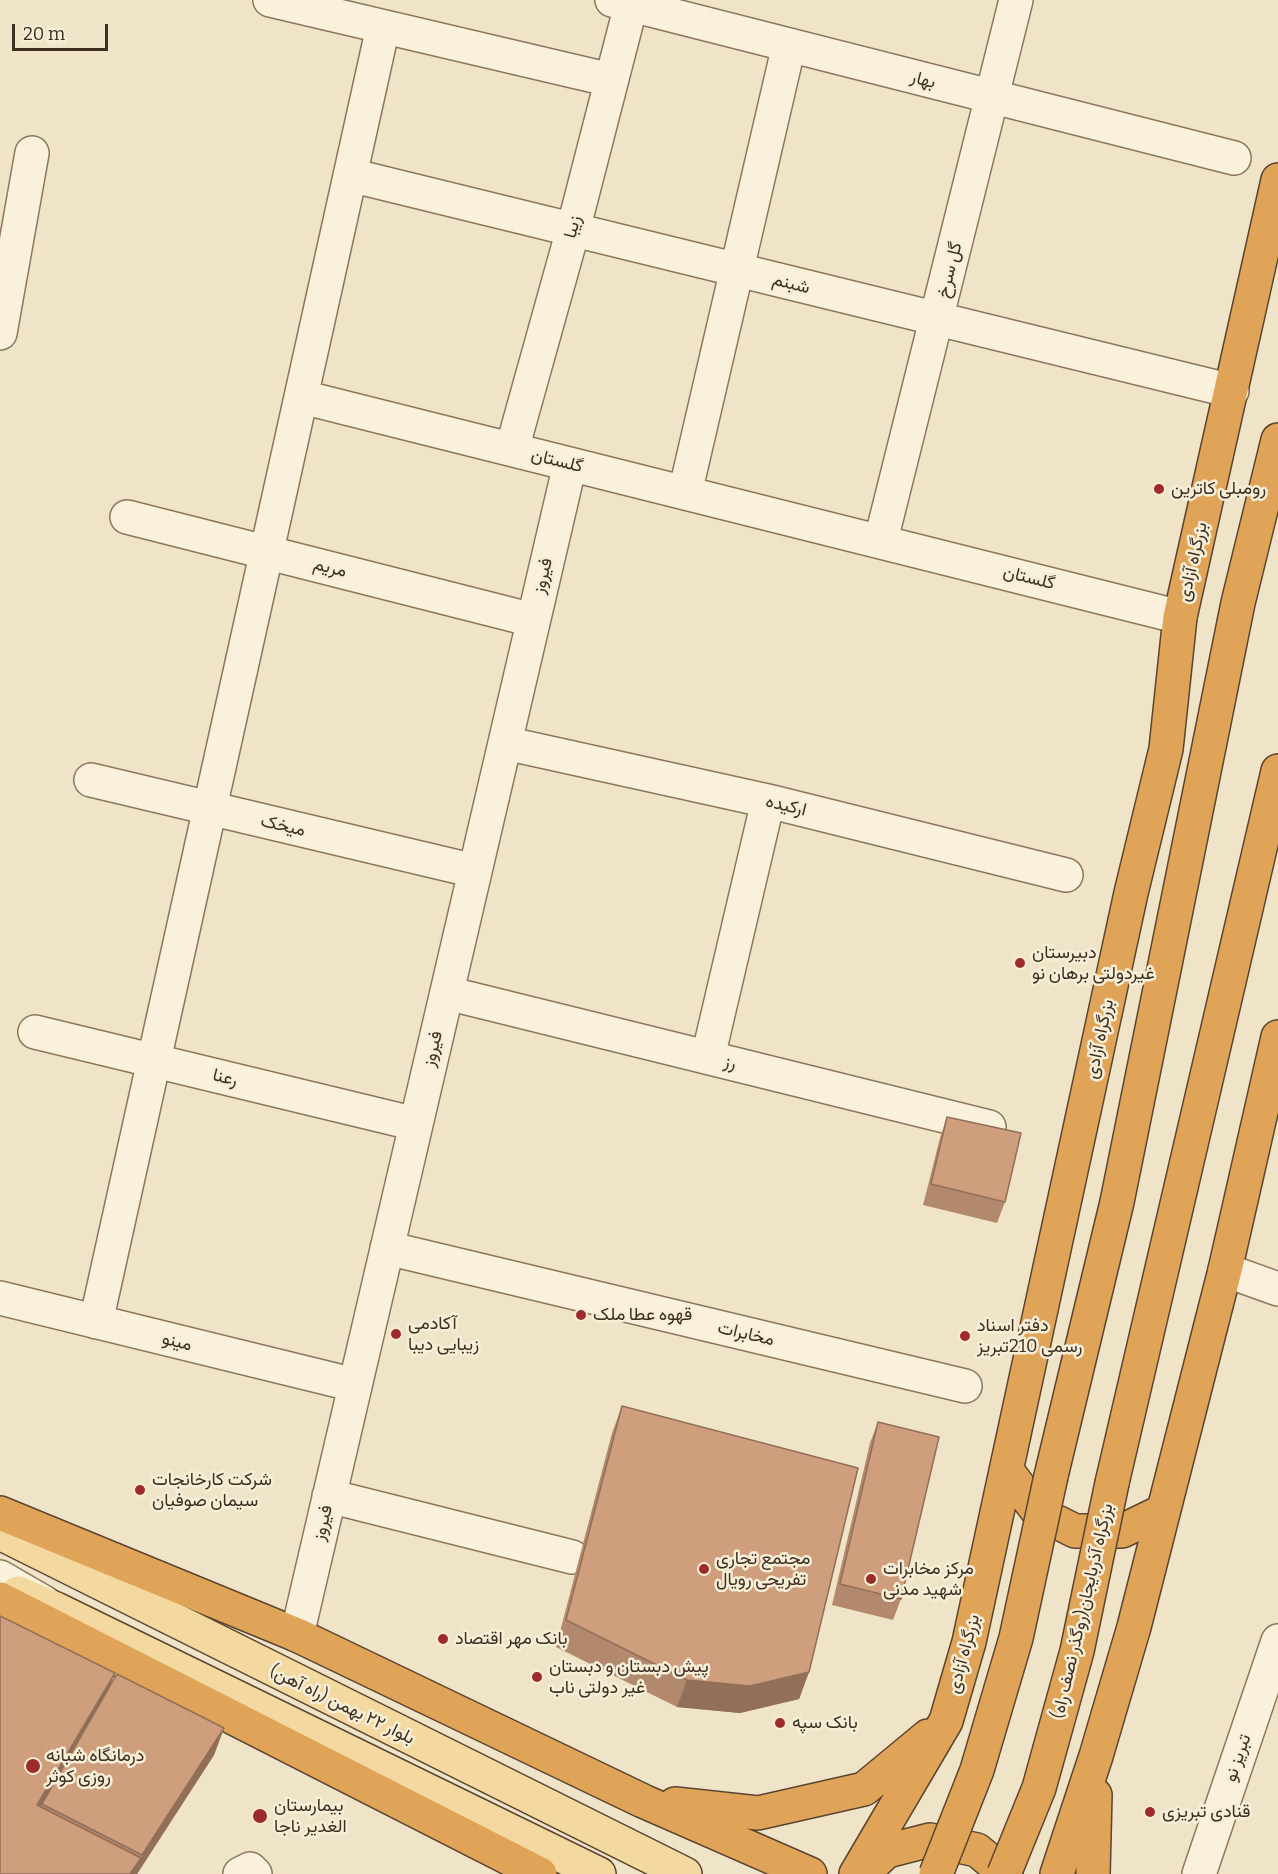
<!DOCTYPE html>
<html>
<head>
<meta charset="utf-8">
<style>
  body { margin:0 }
  #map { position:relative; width:1278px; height:1874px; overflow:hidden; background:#f0e4c8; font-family:Bitter,serif }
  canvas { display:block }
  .scale { position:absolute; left:12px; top:24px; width:96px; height:27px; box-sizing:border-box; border:3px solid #3d2e20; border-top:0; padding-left:8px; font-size:18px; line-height:21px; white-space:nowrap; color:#3d2e20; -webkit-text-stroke:4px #f7eed8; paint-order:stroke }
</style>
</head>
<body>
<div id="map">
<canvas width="1278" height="1874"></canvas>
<div class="scale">20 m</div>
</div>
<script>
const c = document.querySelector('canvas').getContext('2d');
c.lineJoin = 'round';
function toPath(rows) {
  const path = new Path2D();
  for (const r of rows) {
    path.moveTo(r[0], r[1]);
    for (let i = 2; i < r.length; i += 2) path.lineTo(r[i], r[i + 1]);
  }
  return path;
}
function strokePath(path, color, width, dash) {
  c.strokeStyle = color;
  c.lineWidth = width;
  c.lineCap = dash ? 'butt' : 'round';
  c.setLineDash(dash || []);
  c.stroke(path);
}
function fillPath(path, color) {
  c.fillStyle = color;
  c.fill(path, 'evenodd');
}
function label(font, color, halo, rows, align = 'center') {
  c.font = font + ' Bitter,Vazirmatn,serif';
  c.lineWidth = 5;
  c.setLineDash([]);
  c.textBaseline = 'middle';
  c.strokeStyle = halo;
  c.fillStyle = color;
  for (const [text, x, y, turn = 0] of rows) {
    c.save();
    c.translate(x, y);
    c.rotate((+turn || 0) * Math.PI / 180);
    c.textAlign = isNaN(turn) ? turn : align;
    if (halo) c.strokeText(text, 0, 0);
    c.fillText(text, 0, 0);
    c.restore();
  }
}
const minor = toPath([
  [270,0,611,80],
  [612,0,1234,158],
  [350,175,1232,391],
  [0,333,32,153],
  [302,397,1180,617],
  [512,449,573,230,631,5],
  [685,493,789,45],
  [127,517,533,620],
  [881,540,1016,0],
  [505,743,768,801,1066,875],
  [91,780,475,871],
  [447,993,989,1127],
  [35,1032,416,1124],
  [708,1057,768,801],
  [387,1248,965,1386],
  [1225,1270,1278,1289],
  [0,1298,355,1385],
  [96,1322,383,27],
  [329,1496,572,1557],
  [0,1577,45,1603],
  [297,1635,570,464],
  [240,1874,250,1869,255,1874],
  [1199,1874,1278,1641]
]);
const major = toPath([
  [0,1533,685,1874],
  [18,1593,56,1609,599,1874]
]);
const highway = toPath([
  [1008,1472,1039,1513,1075,1531,1122,1531,1161,1512],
  [1051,1476,1117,1202,1238,603,1278,440],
  [1112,1483,1278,771],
  [0,1513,297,1635,643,1801,810,1874],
  [0,1599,540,1874],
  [675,1804,758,1813,864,1789,928,1736],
  [863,1873,887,1851,930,1840,977,1850,1006,1874],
  [856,1874,946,1721,969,1642,1131,893,1166,749,1180,617,1278,180],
  [1057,1874,1096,1756,1134,1627,1225,1270,1278,1037],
  [1093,1874,1095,1795]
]);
strokePath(minor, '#8d765c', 36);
strokePath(major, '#5b4430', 36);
strokePath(highway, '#5b4430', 36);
strokePath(minor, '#faf1dc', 33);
strokePath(major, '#f3d9a0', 33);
strokePath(highway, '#e0a458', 33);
const highwayBridge = toPath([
  [936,1874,977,1770,1016,1638,1051,1476],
  [1004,1874,1039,1788,1077,1651,1112,1483]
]);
strokePath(highwayBridge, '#5b4430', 36, []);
strokePath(highwayBridge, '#e0a458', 33);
fillPath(toPath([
  [947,1117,1005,1202,997,1223,923,1205,940,1138],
  [622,1406,809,1672,799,1699,740,1713,677,1707,556,1647,612,1433],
  [878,1422,901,1599,893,1620,832,1605,870,1443],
  [109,1689,224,1728,214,1755,137,1874,0,1874]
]), '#b2896c');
fillPath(toPath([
  [809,1672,799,1699,740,1713,677,1707,687,1680],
  [115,1673,105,1700,42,1804,38,1813,37,1805],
  [224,1728,214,1755,137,1874,135,1874,142,1855],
  [141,1858,135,1874,130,1874]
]), '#916f58');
const building = toPath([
  [947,1117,1021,1133,1005,1202,931,1184,947,1117],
  [622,1406,858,1468,809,1672,750,1686,687,1680,566,1620,622,1406],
  [878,1422,939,1437,901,1599,840,1584,878,1422],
  [0,1616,115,1673,37,1805,141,1858,130,1874,0,1874,0,1616],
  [117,1674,224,1728,142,1855,42,1804,117,1674]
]);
fillPath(building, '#cf9f7d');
strokePath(building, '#916f58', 1.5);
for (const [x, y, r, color] of [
  [1159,489,6,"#9e2a2b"],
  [1020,963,6,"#9e2a2b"],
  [581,1315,6,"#9e2a2b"],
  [396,1334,6,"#9e2a2b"],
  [965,1336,6,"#9e2a2b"],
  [140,1490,6,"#9e2a2b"],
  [704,1569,6,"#9e2a2b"],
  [871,1579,6,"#9e2a2b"],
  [443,1639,6,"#9e2a2b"],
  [537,1677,6,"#9e2a2b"],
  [780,1723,6,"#9e2a2b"],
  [33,1766,8,"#9e2a2b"],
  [1150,1812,6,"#9e2a2b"],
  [260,1816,8,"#9e2a2b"]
]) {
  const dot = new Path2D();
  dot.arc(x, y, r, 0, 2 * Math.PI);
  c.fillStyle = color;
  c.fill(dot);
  strokePath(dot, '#f7eed8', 2);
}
label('18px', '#3d2e20', '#f7eed8', [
  ["بهار",923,80,15],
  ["زیبا",573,227,-75],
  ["گل سرخ",950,270,-76],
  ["شبنم",791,284,14],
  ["گلستان",557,461,14],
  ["بزرگراه آزادی",1193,562,-77],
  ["مریم",330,568,14],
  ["فیروز",543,576,-77],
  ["گلستان",1029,578,14],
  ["ارکیده",786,806,14],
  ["میخک",283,826,13],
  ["بزرگراه آزادی",1100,1039,-78],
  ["فیروز",433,1049,-77],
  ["رز",730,1063,14],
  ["رعنا",225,1078,14],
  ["مخابرات",746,1334,13],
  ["مینو",177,1342,14],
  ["فیروز",323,1523,-77],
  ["بزرگراه آذربایجان(روگذر نصف راه)",1083,1611,-77],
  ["بزرگراه آزادی",964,1654,-75],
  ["بلوار ۲۲ بهمن (راه آهن)",342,1705,26],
  ["تبریز نو",1238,1758,-71]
]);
label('18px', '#3d2e20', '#f7eed8', [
  ["رومبلی کاترین",1171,489],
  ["دبیرستان",1032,953],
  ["غیردولتی برهان نو",1032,974],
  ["قهوه عطا ملک",593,1315],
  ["آکادمی",408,1324],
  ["زیبایی دیبا",408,1345],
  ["دفتر اسناد",977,1326],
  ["رسمی 210تبریز",977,1347],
  ["شرکت کارخانجات",152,1480],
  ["سیمان صوفیان",152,1501],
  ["مجتمع تجاری",716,1559],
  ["تفریحی رویال",716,1580],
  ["مرکز مخابرات",883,1569],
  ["شهید مدنی",883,1590],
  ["بانک مهر اقتصاد",455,1639],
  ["پیش دبستان و دبستان",549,1667],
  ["غیر دولتی ناب",549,1688],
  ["بانک سپه",792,1723],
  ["درمانگاه شبانه",46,1756],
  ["روزی کوثر",46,1777],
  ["بیمارستان",274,1806],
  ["الغدیر ناجا",274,1827],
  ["قنادی تبریزی",1162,1812]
], 'left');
</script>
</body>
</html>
